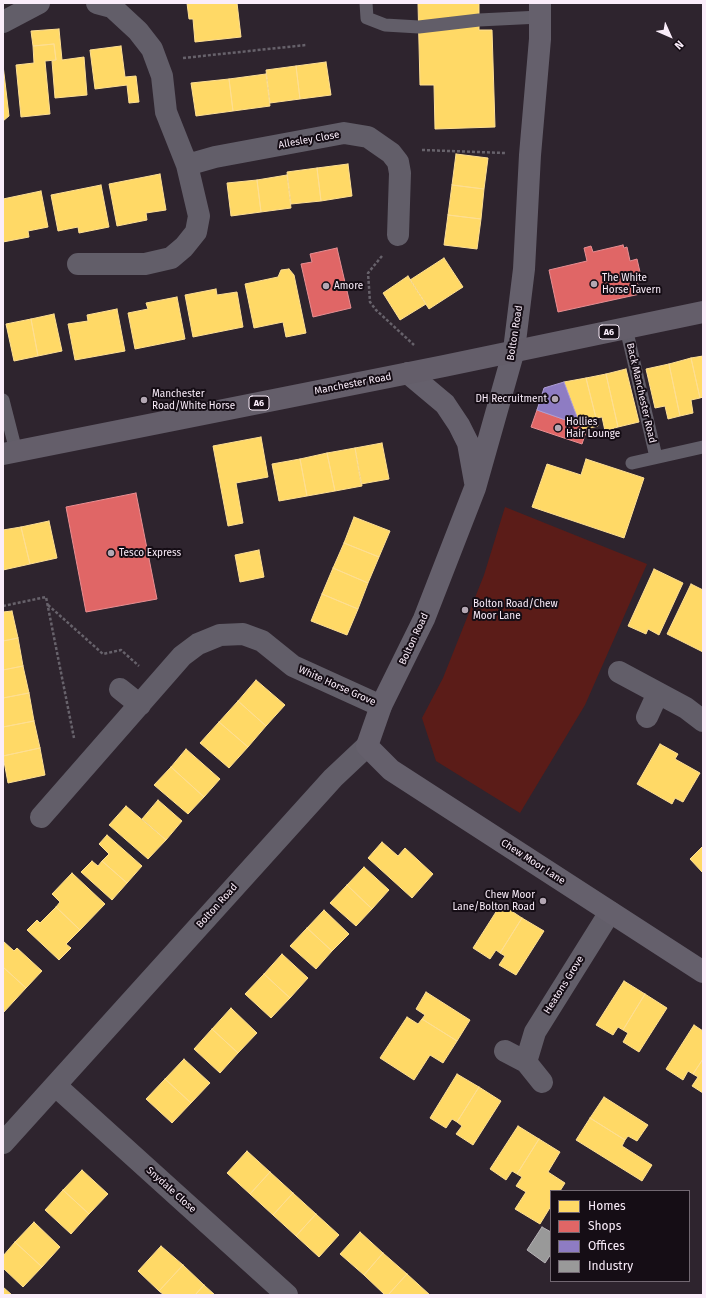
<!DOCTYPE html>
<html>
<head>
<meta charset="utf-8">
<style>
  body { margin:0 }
  #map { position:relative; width:706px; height:1298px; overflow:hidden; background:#2e242e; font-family:"Fira Sans",sans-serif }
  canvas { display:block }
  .frame { position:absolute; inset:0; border:4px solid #faedfa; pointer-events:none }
  .legend { position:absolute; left:550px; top:1190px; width:140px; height:92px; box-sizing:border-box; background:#150d15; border:1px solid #716771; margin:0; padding:5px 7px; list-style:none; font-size:12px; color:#faedfa }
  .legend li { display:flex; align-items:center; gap:8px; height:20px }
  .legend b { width:20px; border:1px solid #716771 }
  .north { position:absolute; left:650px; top:16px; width:40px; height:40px; -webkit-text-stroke:3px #150d15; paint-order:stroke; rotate:135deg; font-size:11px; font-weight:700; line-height:16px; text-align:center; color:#faedfa }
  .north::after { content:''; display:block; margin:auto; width:14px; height:18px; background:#faedfa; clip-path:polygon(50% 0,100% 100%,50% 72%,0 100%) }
</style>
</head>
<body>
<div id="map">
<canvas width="706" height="1298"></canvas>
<div class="frame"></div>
<ul class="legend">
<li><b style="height:11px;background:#ffd966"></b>Homes</li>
<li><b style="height:11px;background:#e06666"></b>Shops</li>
<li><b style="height:11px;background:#8e7cc3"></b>Offices</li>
<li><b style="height:11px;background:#999"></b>Industry</li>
</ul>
<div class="north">N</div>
</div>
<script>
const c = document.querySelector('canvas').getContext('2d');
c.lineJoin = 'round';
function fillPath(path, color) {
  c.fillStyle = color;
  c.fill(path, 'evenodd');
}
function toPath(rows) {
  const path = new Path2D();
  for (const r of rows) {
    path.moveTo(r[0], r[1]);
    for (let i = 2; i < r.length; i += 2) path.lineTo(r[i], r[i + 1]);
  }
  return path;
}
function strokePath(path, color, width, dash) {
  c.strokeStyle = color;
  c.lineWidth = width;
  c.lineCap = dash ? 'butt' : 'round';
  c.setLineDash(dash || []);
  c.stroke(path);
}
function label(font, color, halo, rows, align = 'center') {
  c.font = font + ' "Fira Sans",sans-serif';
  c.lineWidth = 4;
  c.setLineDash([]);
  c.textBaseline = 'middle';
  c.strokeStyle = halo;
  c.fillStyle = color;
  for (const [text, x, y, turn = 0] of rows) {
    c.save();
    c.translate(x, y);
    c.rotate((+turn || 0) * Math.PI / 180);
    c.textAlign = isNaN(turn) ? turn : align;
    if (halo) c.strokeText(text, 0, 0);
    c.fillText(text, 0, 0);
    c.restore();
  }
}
fillPath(toPath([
  [505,507,647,564,585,705,520,813,436,761,422,718,443,678,484,575]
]), '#5b1c18');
const homes = toPath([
  [187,3,237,3,241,37,195,42,193,19,189,19,187,3],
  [418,3,479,3,479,30,492,30,495,127,435,129,434,85,420,85,418,3],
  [59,29,62,60,84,57,87,95,55,98,52,61,56,60,54,44,33,46,31,31,59,29],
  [54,44,56,60,45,61,50,114,21,117,16,65,34,63,33,46,54,44],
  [121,46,125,77,136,76,139,102,129,103,127,85,95,89,90,50,121,46],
  [326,62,331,95,300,99,296,66,326,62],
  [3,65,9,116,3,121,3,65],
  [296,66,300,99,270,103,266,70,296,66],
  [266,74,270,106,233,111,229,79,266,74],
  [229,79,233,111,196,116,191,83,229,79],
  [456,154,488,158,484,189,452,185,456,154],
  [348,164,352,196,321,201,317,168,348,164],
  [317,168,321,201,291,204,287,172,317,168],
  [160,174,166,210,146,213,147,220,117,226,109,184,160,174],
  [287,175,291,208,261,212,257,180,287,175],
  [257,180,261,212,231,216,227,183,257,180],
  [101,185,109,227,79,233,78,227,58,231,51,195,101,185],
  [452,185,484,189,481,219,448,215,452,185],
  [41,191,48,227,28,231,29,237,3,242,3,199,41,191],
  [448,215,481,219,477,249,444,245,448,215],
  [444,258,463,287,429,309,410,280,444,258],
  [289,269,294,275,306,333,286,337,283,322,254,328,245,284,278,277,281,270,289,269],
  [408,276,426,304,400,320,383,293,408,276],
  [216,289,217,295,237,292,243,327,193,337,185,295,216,289],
  [177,297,185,339,135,349,128,313,148,309,146,303,177,297],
  [117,309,125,351,75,360,68,324,88,321,87,315,117,309],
  [54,314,62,351,38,356,31,319,54,314],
  [31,319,38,356,14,361,6,324,31,319],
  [703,356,703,397,700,398,691,358,703,356],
  [691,358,700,398,691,400,693,413,680,416,669,364,691,358],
  [669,364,680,416,668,419,665,406,655,408,646,369,669,364],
  [626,369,639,422,618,427,606,374,626,369],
  [606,374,618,427,605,431,602,417,596,418,586,378,606,374],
  [586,378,598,426,582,430,564,382,586,378],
  [261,437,268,477,236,483,243,523,228,526,213,446,261,437],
  [382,443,389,479,361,484,355,448,382,443],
  [355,448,362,486,335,491,327,453,355,448],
  [327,453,335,491,307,496,300,459,327,453],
  [300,459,307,496,279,501,272,464,300,459],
  [586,459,644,478,624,538,532,507,547,464,581,475,586,459],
  [354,517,390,531,379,557,344,543,354,517],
  [49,521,57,558,30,564,21,527,49,521],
  [21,527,30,564,3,570,3,530,21,527],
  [344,543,379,557,368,583,333,568,344,543],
  [259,550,264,577,240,582,235,555,259,550],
  [333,568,368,583,358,609,322,594,333,568],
  [654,569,683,583,659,635,648,629,646,634,628,626,654,569],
  [691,584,703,590,703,652,667,634,691,584],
  [322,594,358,609,347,635,311,621,322,594],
  [12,611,18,638,3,641,3,612,12,611],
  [18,638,23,666,3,670,3,641,18,638],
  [23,666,29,693,3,698,3,670,23,666],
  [256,680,285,705,266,726,238,701,256,680],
  [29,693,34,721,3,727,3,698,29,693],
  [238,701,266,726,248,747,219,722,238,701],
  [34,721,40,748,3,756,3,727,34,721],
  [219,722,248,747,229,768,200,743,219,722],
  [660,744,678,754,675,759,700,773,683,802,675,798,672,804,637,784,660,744],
  [40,748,45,775,8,783,3,756,40,748],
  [186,749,220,779,204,797,171,767,186,749],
  [171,767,204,797,188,814,154,785,171,767],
  [158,800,182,821,166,840,142,819,158,800],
  [126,806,166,840,148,859,109,825,126,806],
  [107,835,142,866,127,883,102,861,109,854,99,844,107,835],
  [382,842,398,856,405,848,433,874,412,898,368,858,382,842],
  [703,846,703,873,690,859,703,846],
  [92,861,98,866,102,861,127,883,112,900,81,872,92,861],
  [364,867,389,890,372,909,347,885,364,867],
  [72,873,105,904,80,930,56,907,60,902,52,894,72,873],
  [347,885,372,909,356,926,330,903,347,885],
  [501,904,522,918,500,953,496,950,490,959,473,948,501,904],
  [56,907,80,930,66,944,71,948,59,960,27,930,37,920,40,923,56,907],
  [324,910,349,934,332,951,307,928,324,910],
  [522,918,544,931,516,975,499,965,505,956,500,953,522,918],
  [307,928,332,951,316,969,290,946,307,928],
  [3,941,14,951,17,948,42,971,26,988,3,967,3,941],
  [282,954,308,978,290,998,264,974,282,954],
  [3,967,26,988,3,1013,3,967],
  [264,974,290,998,271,1018,245,994,264,974],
  [624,981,645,994,623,1030,618,1027,613,1035,596,1025,624,981],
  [426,992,470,1020,457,1041,422,1019,425,1015,416,1009,426,992],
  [645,994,667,1008,639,1052,623,1042,628,1033,623,1030,645,994],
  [231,1008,257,1033,238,1053,212,1029,231,1008],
  [407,1017,418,1024,422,1019,457,1041,443,1063,430,1055,414,1080,380,1058,407,1017],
  [694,1025,703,1031,703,1059,693,1074,688,1071,683,1080,666,1069,694,1025],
  [212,1029,238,1053,220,1073,194,1049,212,1029],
  [184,1059,210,1083,191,1103,165,1079,184,1059],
  [703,1059,703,1093,692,1086,698,1077,693,1074,703,1059],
  [457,1074,479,1087,457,1122,452,1119,446,1128,430,1118,457,1074],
  [165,1079,191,1103,172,1123,146,1099,165,1079],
  [479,1087,501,1101,473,1145,456,1134,462,1126,457,1122,479,1087],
  [604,1097,648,1125,637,1141,628,1136,625,1140,590,1118,604,1097],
  [590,1118,625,1140,622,1146,652,1165,642,1181,576,1140,590,1118],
  [518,1126,539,1139,517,1174,512,1171,506,1180,490,1169,518,1126],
  [539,1139,560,1152,548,1172,565,1183,560,1191,551,1191,551,1206,540,1224,515,1209,526,1192,516,1186,522,1177,517,1174,539,1139],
  [247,1151,270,1172,250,1194,227,1173,247,1151],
  [82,1170,108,1194,89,1214,63,1190,82,1170],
  [270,1172,293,1193,273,1215,250,1194,270,1172],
  [63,1190,89,1214,71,1234,45,1210,63,1190],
  [293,1193,316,1214,296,1236,273,1215,293,1193],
  [316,1214,339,1235,319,1257,296,1236,316,1214],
  [34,1222,60,1247,42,1267,15,1242,34,1222],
  [360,1232,383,1253,364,1275,340,1254,360,1232],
  [15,1242,42,1267,23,1287,3,1268,3,1256,15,1242],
  [161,1246,183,1265,159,1291,138,1271,161,1246],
  [383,1253,407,1274,388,1295,385,1295,364,1275,383,1253],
  [183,1265,204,1285,195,1295,164,1295,159,1291,183,1265],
  [407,1274,430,1295,388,1295,407,1274],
  [204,1285,215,1295,195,1295,204,1285],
  [3,1287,12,1295,3,1295,3,1287]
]);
fillPath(homes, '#ffd966');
strokePath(homes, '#fedf92', 1);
const shops = toPath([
  [623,245,624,248,627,247,630,261,637,259,640,272,635,273,640,294,558,312,549,270,587,261,584,248,591,246,593,252,623,245],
  [337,248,351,308,313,317,301,264,312,262,310,254,337,248],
  [537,410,580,425,582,430,587,429,582,444,531,427,537,410],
  [136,493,157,599,86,612,66,507,136,493]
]);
fillPath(shops, '#e06666');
strokePath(shops, '#e88e92', 1);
const offices = toPath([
  [564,382,580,425,537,410,544,388,564,382]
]);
fillPath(offices, '#8e7cc3');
strokePath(offices, '#ae9ed4', 1);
const industry = toPath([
  [542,1227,551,1232,551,1254,545,1263,527,1250,542,1227]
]);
fillPath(industry, '#999');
strokePath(industry, '#b6b2b6', 1);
strokePath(toPath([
  [183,58,306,45],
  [422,150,505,153],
  [382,256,368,273,370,302,376,310,414,345],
  [48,605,103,654,121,650,139,666],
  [3,606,46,597,74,738]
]), '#67626b', 2.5, [3, 2]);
strokePath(toPath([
  [366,3,367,18,385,25,419,27,479,20,540,17],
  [626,328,656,457],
  [3,400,16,451],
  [632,463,703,447]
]), '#625e69', 13);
strokePath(toPath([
  [3,22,39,3],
  [187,165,215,157,344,133,368,137,391,153,398,162,400,173,398,235],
  [78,264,145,264,171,258,184,247,196,232,199,216,187,165,166,112,162,76,152,49,138,31,112,7,97,3],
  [619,672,686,708,703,721],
  [120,689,140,705],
  [647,717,658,693],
  [41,817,182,656,198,644,220,635,243,634,262,641,293,666,381,706],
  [505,1051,526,1062,542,1082],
  [526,1062,535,1032,610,912],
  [56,1086,287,1295],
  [3,1143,333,778,367,746]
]), '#625e69', 22);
strokePath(toPath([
  [540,3,540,39,530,155,524,269,514,350,475,488,424,619,381,706,367,746,391,770,703,972],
  [408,373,445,404,459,425,468,443,475,482]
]), '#65606c', 22);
strokePath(toPath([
  [3,454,444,366,703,312]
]), '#645e6a', 22);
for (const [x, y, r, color] of [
  [594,284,4,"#b3a7b3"],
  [326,286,4,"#b3a7b3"],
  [555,399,4,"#b3a7b3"],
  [144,400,4,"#b3a7b3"],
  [558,428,4,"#b3a7b3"],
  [111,553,4,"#b3a7b3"],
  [465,610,4,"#b3a7b3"],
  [543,901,4,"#b3a7b3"]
]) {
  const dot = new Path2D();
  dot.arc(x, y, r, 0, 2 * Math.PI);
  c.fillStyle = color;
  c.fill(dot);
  strokePath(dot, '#150d15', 1.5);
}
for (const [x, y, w] of [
  [609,332,20],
  [259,403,20]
]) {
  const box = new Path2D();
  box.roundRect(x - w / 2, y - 7, w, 14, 3);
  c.fillStyle = '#150d15';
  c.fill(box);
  strokePath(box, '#faedfa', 1);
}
label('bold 9px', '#faedfa', null, [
  ["A6",609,332],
  ["A6",259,403]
]);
label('10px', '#faedfa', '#150d15', [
  ["Allesley Close",309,140,-10],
  ["Bolton Road",515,333,-81],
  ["Manchester Road",353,384,-11],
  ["Back Manchester Road",641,393,77],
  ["Bolton Road",414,639,-65],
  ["White Horse Grove",337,686,24],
  ["Chew Moor Lane",533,862,33],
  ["Bolton Road",217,906,-48],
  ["Heatons Grove",564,985,-58],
  ["Snydale Close",171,1190,42]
]);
label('10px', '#faedfa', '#150d15', [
  ["The White",602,278],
  ["Horse Tavern",602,290],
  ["Amore",334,286],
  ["Manchester",152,394],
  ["Road/White Horse",152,406],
  ["DH Recruitment",547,399,"right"],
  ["Hollies",566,422],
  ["Hair Lounge",566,434],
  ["Tesco Express",119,553],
  ["Bolton Road/Chew",473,604],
  ["Moor Lane",473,616],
  ["Chew Moor",535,895,"right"],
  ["Lane/Bolton Road",535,907,"right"]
], 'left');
</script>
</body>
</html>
